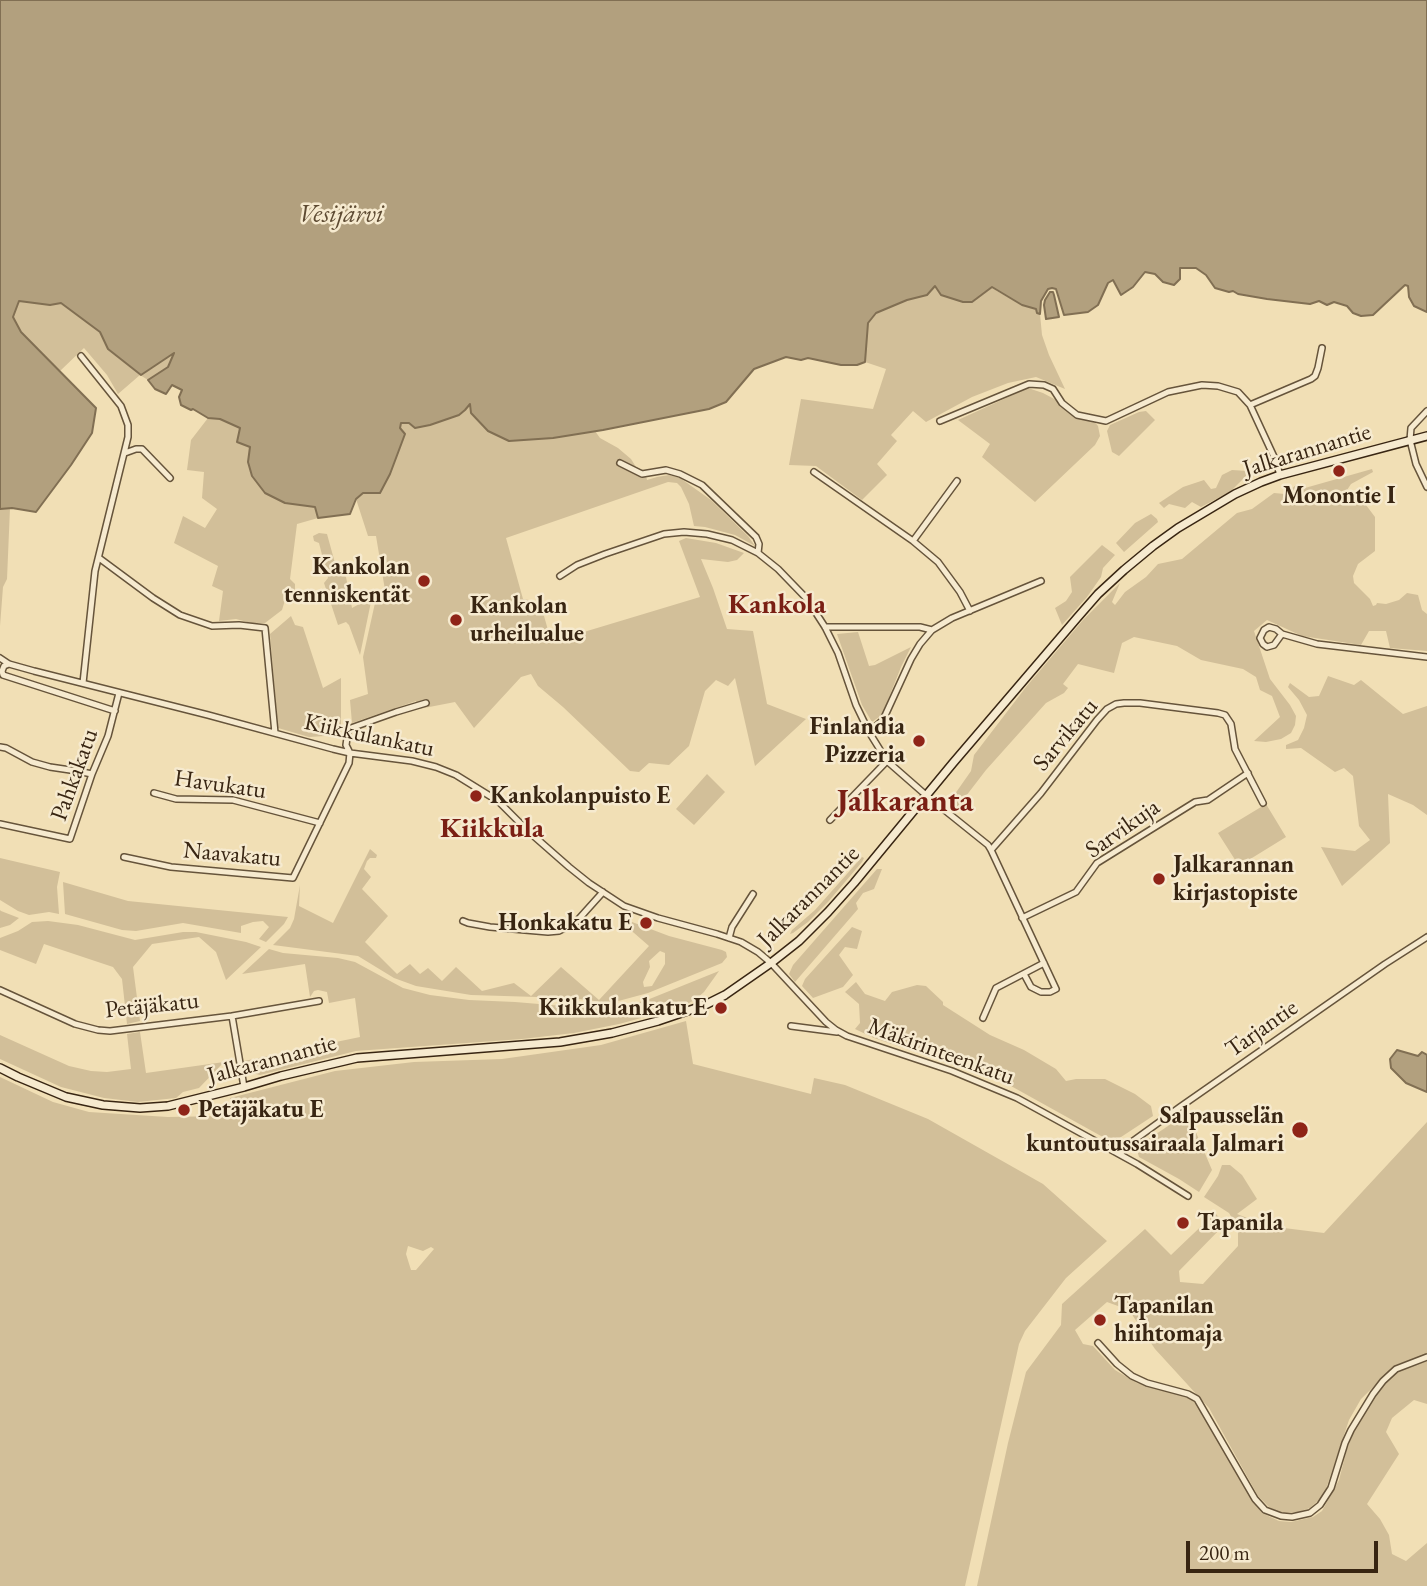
<!DOCTYPE html>
<html>
<head>
<meta charset="utf-8">
<style>
  body { margin:0 }
  #map { position:relative; width:1427px; height:1586px; overflow:hidden; background:#f1dfb5; font-family:"EB Garamond",serif }
  canvas { display:block }
  .scale { position:absolute; left:1186px; top:1541px; width:192px; height:32px; box-sizing:border-box; border:4px solid #382512; border-top:0; padding-left:9px; font-size:21px; line-height:24px; white-space:nowrap; color:#382512; -webkit-text-stroke:5px #f6eacf; paint-order:stroke }
</style>
</head>
<body>
<div id="map">
<canvas width="1427" height="1586"></canvas>
<div class="scale">200 m</div>
</div>
<script>
const c = document.querySelector('canvas').getContext('2d');
c.lineJoin = 'round';
function fillPath(path, color) {
  c.fillStyle = color;
  c.fill(path, 'evenodd');
}
function toPath(rows) {
  const path = new Path2D();
  for (const r of rows) {
    path.moveTo(r[0], r[1]);
    for (let i = 2; i < r.length; i += 2) path.lineTo(r[i], r[i + 1]);
  }
  return path;
}
function strokePath(path, color, width, dash) {
  c.strokeStyle = color;
  c.lineWidth = width;
  c.lineCap = dash ? 'butt' : 'round';
  c.setLineDash(dash || []);
  c.stroke(path);
}
function label(font, color, halo, rows, align = 'center') {
  c.font = font + ' "EB Garamond",serif';
  c.lineWidth = 5;
  c.setLineDash([]);
  c.textBaseline = 'middle';
  c.strokeStyle = halo;
  c.fillStyle = color;
  for (const [text, x, y, turn = 0] of rows) {
    c.save();
    c.translate(x, y);
    c.rotate((+turn || 0) * Math.PI / 180);
    c.textAlign = isNaN(turn) ? turn : align;
    if (halo) c.strokeText(text, 0, 0);
    c.fillText(text, 0, 0);
    c.restore();
  }
}
fillPath(toPath([
  [935,285,972,302,992,287,997,291,1022,305,1036,309,1037,313,1040,314,1042,335,1049,355,1065,389,1036,377,1008,383,972,397,926,422,913,411,891,435,897,441,877,464,887,475,862,500,816,466,789,465,801,399,873,409,886,369,865,362,868,323,876,313,907,300,927,295],
  [19,301,50,305,61,303,100,332,108,349,175,352,168,367,148,380,140,375,118,394,107,375,84,348,60,371,21,332,13,318],
  [1028,388,1043,393,1092,419,1098,426,1100,436,1095,445,1035,502,982,457,990,444,958,420],
  [470,403,509,441,553,438,595,431,600,438,618,448,631,459,636,467,645,471,647,480,657,477,669,475,680,478,711,500,748,536,755,546,735,535,705,527,694,526,689,504,681,487,677,483,668,482,506,538,523,599,540,602,550,637,554,641,700,597,679,541,686,538,716,543,744,553,737,560,728,562,701,559,713,588,727,629,753,631,767,704,806,719,755,766,735,678,728,686,716,680,705,691,689,746,669,765,649,763,639,772,630,771,563,707,538,686,531,674,521,677,474,728,455,702,419,709,416,701,352,723,350,700,368,694,363,657,377,594,385,590,376,536,368,536,356,499,363,493,380,493,390,474,405,435,399,428,401,423,409,423,415,428,430,425,459,415],
  [1146,411,1155,420,1119,456,1112,452,1107,431,1110,425,1139,412],
  [208,418,220,419,241,428,250,447,248,462,252,476,265,493,285,503,316,507,318,518,297,524,290,579,295,584,295,590,285,600,282,610,265,623,251,623,236,619,219,621,223,591,212,586,218,566,174,543,183,516,205,528,217,509,202,498,204,472,187,470,191,440],
  [1372,469,1373,472,1351,484,1347,490,1352,497,1361,499,1361,502,1366,505,1375,517,1375,551,1358,564,1353,576,1354,583,1370,599,1373,606,1376,605,1377,603,1386,604,1399,600,1407,593,1418,595,1422,610,1427,614,1427,651,1390,648,1386,631,1369,631,1361,645,1302,636,1267,620,1254,631,1270,679,1290,705,1296,716,1295,725,1291,733,1281,739,1266,742,1254,741,1280,717,1272,696,1260,690,1256,677,1243,669,1201,660,1177,646,1134,637,1122,643,1114,673,1078,664,1063,684,1068,688,1064,693,1046,703,986,770,956,809,950,801,971,771,974,755,1026,687,1083,620,1120,583,1112,602,1115,605,1125,592,1146,577,1158,564,1182,559,1237,513,1252,509,1274,493,1285,494,1296,485,1305,488],
  [1232,470,1248,471,1248,474,1230,492,1201,507,1192,502,1185,508,1169,504,1164,508,1159,503,1183,487,1204,480,1211,489,1216,488,1222,475],
  [10,508,7,579,3,587,0,626,0,509],
  [1151,514,1157,519,1158,522,1124,552,1116,543,1135,523],
  [319,533,327,534,335,563,346,577,352,608,372,597,360,655,349,625,346,622,338,625,324,583,328,578,319,543,314,541,313,536],
  [1102,545,1115,555,1103,568,1101,577,1087,597,1062,625,1055,608,1066,601,1072,592,1070,577],
  [291,616,295,625,303,627,323,688,341,678,341,735,309,737,278,728,270,634],
  [858,632,869,666,875,665,911,647,901,667,882,715,872,722,862,705,837,634],
  [1328,676,1354,685,1361,680,1403,714,1427,706,1427,815,1413,805,1388,794,1390,843,1342,886,1321,847,1355,851,1370,840,1359,826,1353,776,1344,768,1335,772,1301,748,1286,749,1286,745,1298,740,1304,728,1307,715,1299,700,1288,687,1290,683,1309,697,1319,696],
  [707,774,725,792,694,825,676,809],
  [1266,804,1286,837,1239,866,1218,833],
  [370,849,377,855,376,858,370,858,367,861,364,869,371,877,362,889,388,916,365,942,397,974,410,964,420,974,428,968,442,981,456,967,482,991,514,983,531,996,561,967,599,1000,649,946,626,926,632,922,669,936,722,950,726,952,727,957,722,963,648,993,611,1003,571,998,471,995,416,986,394,978,358,956,273,945,290,928,294,919,300,885,299,906,333,923],
  [660,951,665,953,665,964,652,986,644,987,643,982,650,967,649,961],
  [862,857,864,858,862,862,828,902,808,922,793,933,790,934,792,930,815,910],
  [0,858,60,872,57,887,59,914,49,912,29,915,18,911,0,900],
  [877,869,882,869,874,889,863,893,856,903,858,909,795,982,789,974,793,965],
  [63,882,128,901,288,917,284,924,266,942,259,939,269,927,263,921,253,922,241,926,241,933,183,923,136,931,122,930,65,914],
  [0,910,1,911,19,918,10,925,0,928],
  [48,921,78,925,135,940,183,932,196,932,246,942,261,947,226,980,216,952,199,937,152,944,133,967,140,1021,127,1024,122,979,113,967,44,944,36,964,0,950,0,938,18,931,32,922],
  [852,927,862,931,857,949,845,947,839,955,853,975,843,987,813,998,802,986,805,979],
  [269,949,283,953,338,958,355,962,403,988,430,995,469,1000,515,1002,611,1010,647,1000,719,971,704,992,696,999,682,1007,619,1024,574,1033,522,1039,356,1051,260,1075,248,1072,244,1061,360,1037,355,998,329,1003,327,992,318,990,314,991,310,997,305,964,242,974],
  [856,982,865,994,885,1001,892,992,917,985,926,986,943,1002,943,1005,990,1035,1024,1050,1056,1069,1066,1081,1076,1079,1105,1079,1135,1094,1151,1106,1153,1116,1118,1139,1110,1140,1101,1136,1002,1081,874,1038,855,1029,860,1023,859,1004,845,992],
  [686,1021,693,1064,811,1094,814,1078,845,1085,928,1119,1043,1184,1107,1241,1066,1278,1025,1331,1019,1344,965,1586,0,1586,0,1077,53,1102,89,1112,168,1117,225,1116,233,1114,230,1098,335,1071,414,1062,502,1059,601,1045],
  [408,1246,423,1251,431,1247,434,1249,416,1270,411,1270,406,1254],
  [140,1032,146,1073,224,1062,199,1088,183,1092,176,1098,138,1102,104,1098,61,1087,0,1059,0,1035,69,1066,91,1071,107,1072,131,1069,127,1034],
  [1183,1121,1192,1123,1212,1170,1199,1192,1179,1179,1139,1157,1137,1150,1144,1142,1174,1122],
  [1427,1122,1427,1354,1396,1365,1361,1399,1349,1420,1324,1495,1310,1508,1298,1512,1281,1513,1269,1507,1258,1496,1209,1408,1155,1349,1129,1310,1107,1302,1075,1330,1083,1344,1093,1346,1115,1370,1137,1383,1190,1398,1203,1412,1253,1501,1262,1513,1279,1521,1291,1522,1313,1517,1322,1511,1339,1480,1347,1449,1356,1427,1384,1382,1397,1371,1427,1359,1427,1404,1414,1400,1392,1418,1386,1432,1399,1454,1367,1504,1380,1519,1389,1535,1392,1554,1406,1561,1427,1543,1427,1586,977,1586,1008,1443,1026,1372,1061,1325,1062,1304,1145,1229,1171,1255,1215,1213,1225,1224,1179,1271,1180,1282,1203,1284,1238,1246,1238,1228,1229,1213,1204,1197,1218,1176,1222,1165,1230,1165,1242,1175,1257,1199,1237,1214,1268,1226,1324,1233]
]), '#d2bf99');
const water = toPath([
  [0,0,1427,0,1427,312,1414,306,1409,297,1408,286,1405,285,1373,315,1361,316,1353,313,1347,306,1334,302,1327,305,1319,301,1310,304,1267,299,1238,294,1233,291,1229,292,1215,288,1206,275,1196,268,1180,268,1180,279,1174,285,1163,282,1155,274,1145,272,1133,287,1121,295,1113,280,1108,283,1098,305,1088,312,1064,315,1056,289,1052,288,1048,289,1041,301,1040,314,1037,313,1036,309,1022,305,992,287,972,302,963,302,941,295,935,286,927,295,907,300,876,313,868,323,865,362,857,365,841,365,808,358,801,360,786,357,754,369,726,402,709,409,603,430,553,438,509,441,488,431,471,413,470,404,465,410,459,415,430,425,415,428,409,423,401,423,400,428,405,434,390,474,380,493,363,493,356,499,350,514,318,518,315,507,285,503,265,493,252,476,248,462,250,447,237,442,240,428,220,419,208,418,193,409,191,410,181,405,179,397,182,390,172,385,166,394,155,389,148,380,168,367,174,353,141,375,108,349,100,332,61,303,50,305,19,301,13,317,21,332,96,408,92,433,71,465,36,512,12,508,0,509,0,0],
  [1050,292,1053,292,1054,295,1059,317,1046,319,1044,305,1045,300,1050,292],
  [1397,1050,1418,1056,1422,1052,1427,1055,1427,1092,1406,1083,1391,1068,1390,1059,1397,1050]
]);
fillPath(water, '#b2a07e');
strokePath(water, '#816f53', 2);
const street = toPath([
  [81,356,121,406,128,425,128,437,95,571,83,683],
  [1250,405,1311,379,1315,376,1318,368,1322,348],
  [1427,411,1411,428,1410,440,1416,464,1427,487],
  [940,421,1029,384,1044,385,1053,389,1062,403,1077,415,1106,421,1168,392,1202,385,1218,386,1238,392,1250,405,1275,459,1280,475],
  [125,453,136,449,142,449,170,478],
  [620,463,642,474,666,470,680,474,702,485,756,537,759,544,758,553],
  [814,472,913,541,938,562,960,592,970,611],
  [913,541,957,481],
  [99,558,153,598,180,615,212,626,239,625,265,628,275,733],
  [560,576,577,565,605,554,664,534,684,532,707,534,732,540,758,553,778,569,807,599,825,627,838,653,856,705,869,732,887,761,927,796,988,845,991,850,1041,793,1097,720,1107,709,1116,704,1124,703,1140,703,1218,713,1225,715,1231,724,1235,749,1263,803],
  [825,627,920,627,932,630],
  [1282,634,1274,645,1267,647,1263,644,1260,638,1264,630,1269,627,1276,629,1282,634,1317,644,1427,657],
  [0,658,9,664,34,671,208,715,333,749,350,753,412,761,436,767,456,775,498,801,528,831,569,867,589,883,624,906,658,918,717,934,741,942,758,952,771,963,826,1022,836,1030,847,1036,952,1071,1017,1098,1137,1164,1188,1196],
  [9,664,4,666,2,671,3,675,115,711],
  [869,732,883,720,911,659,920,644,932,630,952,618,1041,581],
  [0,747,6,748,32,762,50,767,77,771,92,774],
  [154,793,176,799,233,800,320,823],
  [830,820,887,761],
  [0,824,70,839,92,774,108,736,119,693],
  [991,850,1056,989,1050,992,1041,992,1031,987,1024,974],
  [124,857,171,867,293,878,349,763,350,753,346,745,348,731,351,728,396,712,426,703],
  [1022,918,1076,892,1097,863,1195,802,1208,800,1248,773],
  [463,921,468,923,490,927,548,932,559,931,576,922,603,892],
  [729,938,732,927,753,894],
  [0,990,75,1024,98,1030,110,1031,232,1016,244,1087],
  [232,1016,319,1001],
  [983,1018,996,988,1044,963],
  [791,1026,837,1032],
  [1120,1154,1133,1141,1180,1107,1385,964,1427,937],
  [1098,1343,1117,1364,1132,1376,1147,1383,1188,1394,1197,1399,1255,1499,1265,1510,1281,1516,1292,1517,1310,1513,1320,1505,1331,1488,1345,1443,1351,1430,1373,1394,1383,1381,1396,1369,1427,1357]
]);
const secondary = toPath([
  [0,1068,18,1077,66,1097,103,1105,140,1108,168,1106,244,1087,281,1076,357,1058,560,1042,612,1033,658,1021,705,1005,725,995,771,963,799,941,828,912,854,883,953,763,1077,618,1098,594,1124,570,1153,546,1178,528,1235,494,1261,482,1280,475,1427,436]
]);
strokePath(street, '#66543b', 8);
strokePath(secondary, '#382512', 10);
strokePath(street, '#f6eacf', 5);
strokePath(secondary, '#f6eacf', 7);
for (const [x, y, r, color] of [
  [1339,471,7,"#8f2418"],
  [424,581,7,"#8f2418"],
  [456,620,7,"#8f2418"],
  [919,741,7,"#8f2418"],
  [476,796,7,"#8f2418"],
  [1159,879,7,"#8f2418"],
  [646,923,7,"#8f2418"],
  [721,1008,7,"#8f2418"],
  [184,1110,7,"#8f2418"],
  [1300,1130,9,"#8f2418"],
  [1183,1223,7,"#8f2418"],
  [1100,1320,7,"#8f2418"]
]) {
  const dot = new Path2D();
  dot.arc(x, y, r, 0, 2 * Math.PI);
  c.fillStyle = color;
  c.fill(dot);
  strokePath(dot, '#f6eacf', 2.5);
}
label('24px', '#382512', '#f6eacf', [
  ["Jalkarannantie",1307,451,-17],
  ["Sarvikatu",1066,735,-50],
  ["Kiikkulankatu",369,736,12],
  ["Pahkakatu",75,775,-70],
  ["Havukatu",220,785,8],
  ["Sarvikuja",1123,829,-35],
  ["Naavakatu",232,855,5],
  ["Jalkarannantie",809,897,-45],
  ["Petäjäkatu",152,1006,-6],
  ["Tarjantie",1262,1029,-35],
  ["Mäkirinteenkatu",941,1052,20],
  ["Jalkarannantie",272,1060,-15]
]);
label('bold 24px', '#382512', '#f6eacf', [
  ["Monontie I",1339,496,"center"],
  ["Kankolan",410,567,"right"],
  ["tenniskentät",410,595,"right"],
  ["Kankolan",470,606],
  ["urheilualue",470,634],
  ["Finlandia",905,727,"right"],
  ["Pizzeria",905,755,"right"],
  ["Kankolanpuisto E",490,796],
  ["Jalkarannan",1173,865],
  ["kirjastopiste",1173,893],
  ["Honkakatu E",632,923,"right"],
  ["Kiikkulankatu E",707,1008,"right"],
  ["Petäjäkatu E",198,1110],
  ["Salpausselän",1284,1116,"right"],
  ["kuntoutussairaala Jalmari",1284,1144,"right"],
  ["Tapanila",1197,1223],
  ["Tapanilan",1114,1306],
  ["hiihtomaja",1114,1334]
], 'left');
label('italic 26px', '#5d4a32', '#f6eacf', [
  ["Vesijärvi",341,215]
]);
label('bold 28px', '#7a1f14', '#f6eacf', [
  ["Kankola",777,605],
  ["Kiikkula",492,829]
]);
label('bold 32px', '#7a1f14', '#f6eacf', [
  ["Jalkaranta",905,802]
]);
</script>
</body>
</html>
